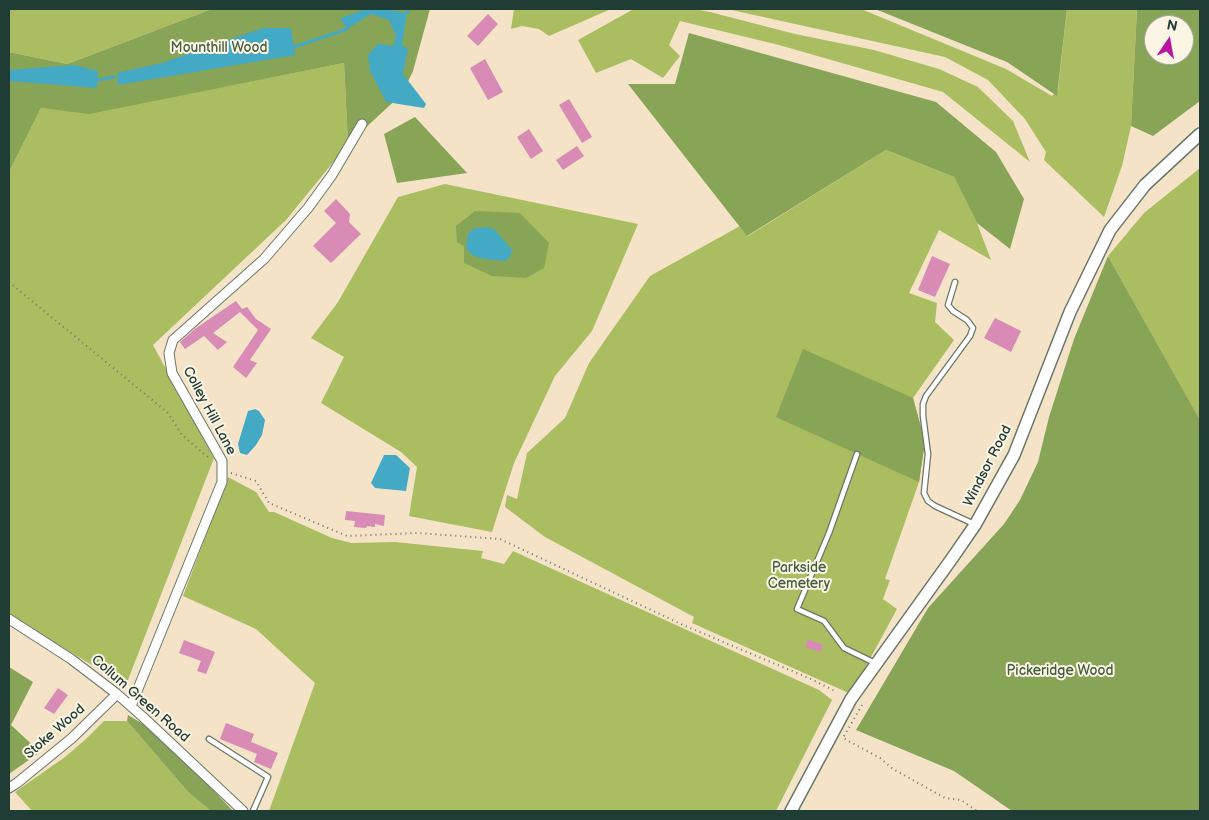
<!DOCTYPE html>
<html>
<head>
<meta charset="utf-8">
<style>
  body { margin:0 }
  #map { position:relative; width:1209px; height:820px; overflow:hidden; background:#f5e3c8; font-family:"Balsamiq Sans",sans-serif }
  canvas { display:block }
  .frame { position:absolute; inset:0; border:10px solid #1f3d34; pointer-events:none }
  .north { position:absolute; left:1144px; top:15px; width:50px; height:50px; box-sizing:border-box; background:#fcf5e5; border:1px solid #a4ab9e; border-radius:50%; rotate:12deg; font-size:14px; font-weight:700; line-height:20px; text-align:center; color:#1f3d34 }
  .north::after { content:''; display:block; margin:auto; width:18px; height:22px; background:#b5179e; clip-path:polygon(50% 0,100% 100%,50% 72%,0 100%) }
</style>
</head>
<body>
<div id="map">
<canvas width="1209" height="820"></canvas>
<div class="frame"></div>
<div class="north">N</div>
</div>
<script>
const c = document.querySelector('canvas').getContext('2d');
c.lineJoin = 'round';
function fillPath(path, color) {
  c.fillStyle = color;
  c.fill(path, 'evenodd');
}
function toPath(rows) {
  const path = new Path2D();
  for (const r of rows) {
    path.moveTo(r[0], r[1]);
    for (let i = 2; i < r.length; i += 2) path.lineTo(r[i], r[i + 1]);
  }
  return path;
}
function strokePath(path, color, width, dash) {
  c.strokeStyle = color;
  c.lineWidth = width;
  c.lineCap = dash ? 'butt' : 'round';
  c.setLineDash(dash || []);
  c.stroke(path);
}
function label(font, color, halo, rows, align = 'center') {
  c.font = font + ' "Balsamiq Sans",sans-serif';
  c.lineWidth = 4;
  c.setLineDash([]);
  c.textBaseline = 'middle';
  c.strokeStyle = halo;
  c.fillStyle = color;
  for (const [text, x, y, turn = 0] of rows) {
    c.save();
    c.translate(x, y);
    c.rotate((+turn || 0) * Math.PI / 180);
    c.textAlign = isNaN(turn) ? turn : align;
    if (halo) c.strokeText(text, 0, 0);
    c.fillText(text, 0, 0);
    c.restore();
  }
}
fillPath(toPath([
  [9,9,212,9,67,64,9,52],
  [514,9,611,9,549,36,539,29,522,26,511,29],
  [641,9,694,9,710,12,795,34,874,50,939,69,978,87,1013,121,1030,162,943,92,779,45,680,21,669,45,680,56,663,78,631,59,596,73,578,40,632,10],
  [727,9,861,9,1006,69,1052,96,1058,90,1067,9,1137,9,1131,126,1122,166,1104,217,1044,160,1046,152,1025,119,988,80,945,57],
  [344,63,348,144,286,220,153,345,214,458,126,685,9,616,9,172,41,108,90,113],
  [886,150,954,177,977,223,991,260,939,230,909,293,937,303,935,322,954,340,913,398,925,442,919,482,885,579,890,580,883,599,897,609,851,694,692,623,694,617,545,537,505,507,507,495,517,499,527,453,565,418,589,363,650,276,740,226,748,236],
  [1200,168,1200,420,1108,256,1144,213],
  [445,184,638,224,592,331,555,376,514,463,492,532,409,516,417,467,401,452,321,403,344,357,311,338,338,302,398,197],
  [228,477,256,492,269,512,274,512,332,538,351,543,395,542,483,551,481,558,504,564,513,551,819,690,832,700,776,811,269,811,315,683,256,629,183,596],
  [104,721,127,721,189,793,211,811,32,811,15,792,65,757,86,739]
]), '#aabd61');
fillPath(toPath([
  [212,9,430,9,413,71,402,94,348,144,344,63,89,114,41,108,9,172,9,52,67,64],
  [875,9,1067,9,1057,96,1007,62],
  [1137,9,1200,9,1200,101,1153,136,1131,126],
  [1154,25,1184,25,1184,55,1154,55],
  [689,33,936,102,996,152,1024,199,1010,249,977,223,954,177,886,150,747,236,628,84,675,84],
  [415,117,467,173,397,183,384,134],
  [475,211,520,213,549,243,544,268,526,278,492,276,464,263,464,246,457,242,456,226],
  [1108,256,1200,420,1200,811,1012,811,954,771,856,730,928,608,1004,524,1020,500,1038,462,1049,417,1074,339],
  [803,349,913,398,925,442,919,482,776,417],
  [9,667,33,682,11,725,40,752,9,774],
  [128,715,143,724,191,767,233,811,211,811,189,793,127,721]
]), '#87a457');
fillPath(toPath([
  [367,9,386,9,407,13,402,45,408,49,403,74,426,104,424,108,386,102,370,71,368,55,378,44,393,46,396,36,389,20,371,14,347,29,340,18],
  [263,28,291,28,295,55,118,85,117,73,162,63],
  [74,65,98,71,97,88,9,81,9,70],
  [486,227,494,229,512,250,510,257,505,261,484,259,472,255,466,248,468,234,473,229],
  [255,409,259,411,265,420,262,435,256,445,247,455,240,453,238,444,248,411],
  [384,455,396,455,410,468,406,491,375,488,371,483]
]), '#44a9c4');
strokePath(toPath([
  [407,13,409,9],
  [294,47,347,29],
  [98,80,114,77]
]), '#44a9c4', 3);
fillPath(toPath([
  [488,14,498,24,478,46,467,36],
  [485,59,503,92,488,100,470,68],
  [569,99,592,137,582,143,559,105],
  [529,129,543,151,531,159,517,137],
  [577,146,584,156,563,170,556,160],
  [336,199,350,214,349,222,361,234,331,263,313,246,336,223,324,211],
  [932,256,950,264,935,297,918,290],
  [236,301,242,309,247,307,256,319,271,329,250,360,257,363,246,378,233,367,258,330,240,312,213,333,227,342,218,350,204,336,185,349,180,342,196,328],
  [995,318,1021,331,1011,352,984,338],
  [346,511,385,515,384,526,375,524,375,527,367,526,366,528,354,527,355,521,345,520],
  [808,639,823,645,821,652,805,647],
  [184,640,215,652,206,674,197,671,201,661,179,653],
  [58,688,68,695,54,714,44,708],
  [226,723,254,734,251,742,278,753,271,769,254,762,257,754,220,739]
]), '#d78bb5');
const service = toPath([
  [955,282,948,305,953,311,967,320,973,328,970,336,926,396,923,404,923,416,928,454,924,493,928,501,935,506,974,524],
  [857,454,829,533,797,609,824,621,844,648,875,663],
  [209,739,268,777,253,811]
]);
const minor = toPath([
  [9,619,71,659,117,694,143,717,243,811],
  [131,706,222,482,222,461,172,373,169,353,173,340,264,259,308,208,332,175,362,124],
  [9,788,17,783,72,738,117,694]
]);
const secondary = toPath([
  [791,811,851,699,953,557,975,525,1014,455,1070,312,1110,230,1145,185,1200,134]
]);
strokePath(service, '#6a7768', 7);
strokePath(minor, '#6a7768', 11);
strokePath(secondary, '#6a7768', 14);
strokePath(toPath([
  [9,282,168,413,182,435,209,458],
  [231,473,256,481,269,503,347,536,418,533,500,539,683,625,811,679,837,692],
  [862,705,843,738,880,758,893,769,945,798,961,800,977,811]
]), '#6a7768', 2, [1, 4]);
strokePath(service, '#fff', 4.5);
strokePath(minor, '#fff', 9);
strokePath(secondary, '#fff', 11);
label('14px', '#425d3f', '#fcf5e5', [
  ["Mounthill Wood",219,48],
  ["Parkside",799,568],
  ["Cemetery",799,584],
  ["Pickeridge Wood",1060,671]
]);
label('14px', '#1f3d34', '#fcf5e5', [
  ["Colley Hill Lane",209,411,62],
  ["Windsor Road",988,466,-63],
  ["Collum Green Road",140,699,41],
  ["Stoke Wood",55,732,-41]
]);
</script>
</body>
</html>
